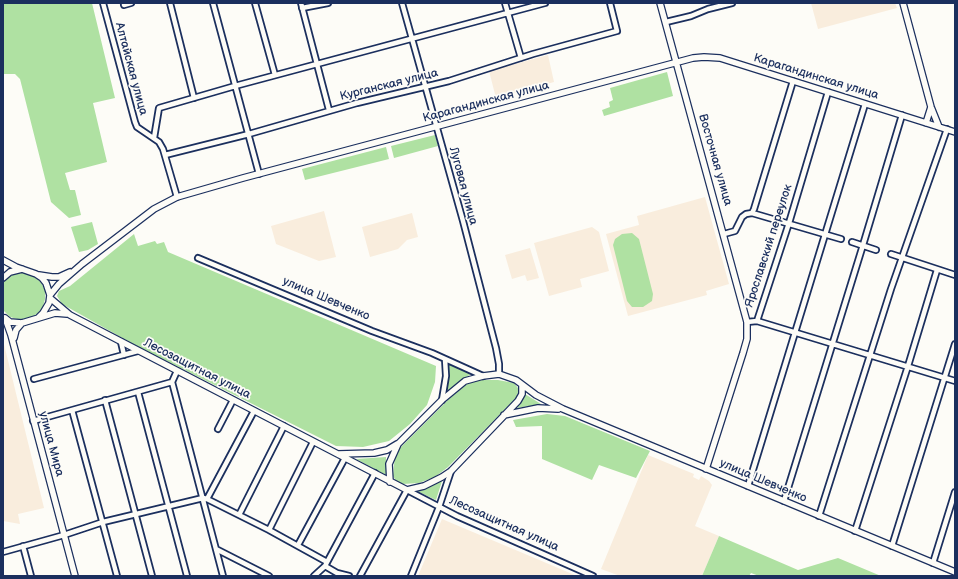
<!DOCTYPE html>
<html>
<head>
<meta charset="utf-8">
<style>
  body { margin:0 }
  #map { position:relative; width:958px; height:579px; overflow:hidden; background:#fdfcf7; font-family:"Balsamiq Sans",sans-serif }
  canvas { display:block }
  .frame { position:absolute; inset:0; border:4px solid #1b2f5e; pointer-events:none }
</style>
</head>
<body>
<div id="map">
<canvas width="958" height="579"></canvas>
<div class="frame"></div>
</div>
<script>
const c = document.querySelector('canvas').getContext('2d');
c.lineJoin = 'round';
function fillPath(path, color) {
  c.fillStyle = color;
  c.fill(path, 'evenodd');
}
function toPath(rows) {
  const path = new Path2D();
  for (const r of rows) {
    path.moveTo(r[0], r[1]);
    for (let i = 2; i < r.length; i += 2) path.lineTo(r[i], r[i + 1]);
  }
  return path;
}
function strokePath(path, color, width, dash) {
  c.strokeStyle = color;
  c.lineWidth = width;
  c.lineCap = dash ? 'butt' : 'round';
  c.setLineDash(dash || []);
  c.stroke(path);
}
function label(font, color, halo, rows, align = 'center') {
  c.font = font + ' "Balsamiq Sans",sans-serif';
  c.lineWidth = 3.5;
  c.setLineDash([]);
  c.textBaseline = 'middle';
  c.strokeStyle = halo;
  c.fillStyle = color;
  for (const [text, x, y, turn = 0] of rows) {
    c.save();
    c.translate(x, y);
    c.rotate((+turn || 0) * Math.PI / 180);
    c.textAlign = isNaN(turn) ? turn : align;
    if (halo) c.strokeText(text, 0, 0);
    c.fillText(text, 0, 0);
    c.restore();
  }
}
fillPath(toPath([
  [811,3,895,3,897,8,818,29],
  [548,55,554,82,496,98,489,71],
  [705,197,729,284,706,291,707,295,628,316,606,234,639,225,637,216],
  [324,211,336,257,319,261,276,244,271,226],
  [412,213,418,237,407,240,398,249,370,257,362,227],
  [592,227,599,232,609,271,580,279,582,287,549,296,534,243],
  [530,248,539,278,527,281,525,275,512,279,505,255],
  [3,340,44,508,18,514,20,524,3,521],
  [648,455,694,474,693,477,699,480,701,476,709,481,712,485,695,526,719,536,702,576,620,576,601,569],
  [442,519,544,562,577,576,418,576]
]), '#f9eddd');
fillPath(toPath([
  [3,3,92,3,115,98,93,103,107,162,65,173,70,190,75,190,81,215,69,218,51,202,20,79,15,74,3,74],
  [667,72,673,96,604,116,602,110,610,107,609,102,613,100,610,88],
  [435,135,438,146,394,158,391,146],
  [386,147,389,159,305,180,302,169],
  [92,222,98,244,88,250,79,252,71,227],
  [632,233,639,239,653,294,652,301,643,307,632,307,627,301,613,245,615,239,622,234],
  [134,234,138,246,155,241,157,244,164,242,168,252,436,366,435,382,427,405,410,424,389,441,363,447,336,446,133,344,62,304,57,296,59,291,70,286],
  [22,273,30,274,37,278,42,284,45,291,45,299,43,307,38,313,32,317,25,319,17,319,10,317,3,310,3,283,8,277,15,274],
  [448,362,472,373,447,392],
  [481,380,498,380,514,383,518,388,518,393,516,398,448,467,435,477,419,483,403,484,396,481,393,476,394,465,395,456,400,448,448,400,467,384],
  [525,394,541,404,517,408],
  [547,414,565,416,650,451,636,478,599,465,592,480,542,459,542,426,516,427,513,420],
  [386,457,386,475,356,459],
  [442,481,436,500,417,491],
  [719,536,798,570,838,558,881,576,759,576,751,573,749,576,702,576]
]), '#afe1a2');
const minor = toPath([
  [103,3,135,122,137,127,159,142,163,149,177,197],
  [170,3,194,98],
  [213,3,259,174],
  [255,3,275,75],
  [301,3,329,110],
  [402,3,463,221,496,348,499,364,499,374],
  [505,3,521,58],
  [124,5,131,3],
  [302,8,328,3],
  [666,22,691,16,708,9,732,3],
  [154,138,159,108,235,86,545,3],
  [165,155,249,134,357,103,449,81,533,54,617,31,610,3],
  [752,213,841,239],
  [724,234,735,231,742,217,746,214,752,213,754,209,793,81],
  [852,242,876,250],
  [891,254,955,275],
  [198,258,372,331,432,353,483,376],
  [757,321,955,381],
  [747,322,757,321,789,223,828,92],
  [121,342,124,355],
  [34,379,138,351],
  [172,382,223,576],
  [138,392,187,576],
  [105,400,152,576],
  [442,400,446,376,445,359],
  [72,410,117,576],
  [33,421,172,382,177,371],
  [218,429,233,400],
  [748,486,865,104],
  [207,499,254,411],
  [784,501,863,245,902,115],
  [239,515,284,426],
  [819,516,891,289,947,129],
  [269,530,313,442],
  [855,531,908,366,937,270],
  [298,545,345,458],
  [23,546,31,576],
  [892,546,955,344],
  [216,549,269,576],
  [3,552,64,535,103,522,203,498,207,499,269,530,327,562],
  [933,563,955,492],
  [325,566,337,573,349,576],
  [314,576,325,566,375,473],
  [360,576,407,490,457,516,593,576],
  [411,576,439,507,451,471]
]);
const major = toPath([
  [660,3,747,322,747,339,743,353,706,469],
  [903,3,931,107,939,127],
  [926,123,931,107],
  [3,260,16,267,36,274,42,278,46,283,50,295,49,303,43,313,38,318],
  [39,275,52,277,59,277,70,272],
  [3,278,10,272,22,269],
  [50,295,59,284,82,264,154,209,177,197,243,178,693,58,704,57,720,58,955,132],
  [50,298,70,315,407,490,424,486,442,477,451,471,518,401,522,394,522,385],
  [5,318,11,335,75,576],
  [5,318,10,322,22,323,55,313,67,314],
  [14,338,16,330,22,323],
  [504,415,538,408,558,409],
  [338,454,374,453,387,450,397,444],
  [390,482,389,464,398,444,442,400,465,381,483,376,499,374,516,380,536,395,563,409,955,572]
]);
strokePath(minor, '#1b2f5e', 8);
strokePath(major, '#1b2f5e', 8);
strokePath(minor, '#fdfcf7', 4.5);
strokePath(major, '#fdfcf7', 5.5);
label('12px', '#1b2f5e', '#fdfcf7', [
  ["Алтайская улица",131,69,75],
  ["Карагандинская улица",816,77,17],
  ["Курганская улица",389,85,-14],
  ["Карагандинская улица",486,102,-15],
  ["Восточная улица",715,160,74],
  ["Луговая улица",463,186,75],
  ["Ярославский переулок",769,246,-72],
  ["улица Шевченко",326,299,23],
  ["Лесозащитная улица",197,369,27],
  ["улица Мира",51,444,75],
  ["улица Шевченко",763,481,23],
  ["Лесозащитная улица",504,524,24]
]);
</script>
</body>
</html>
